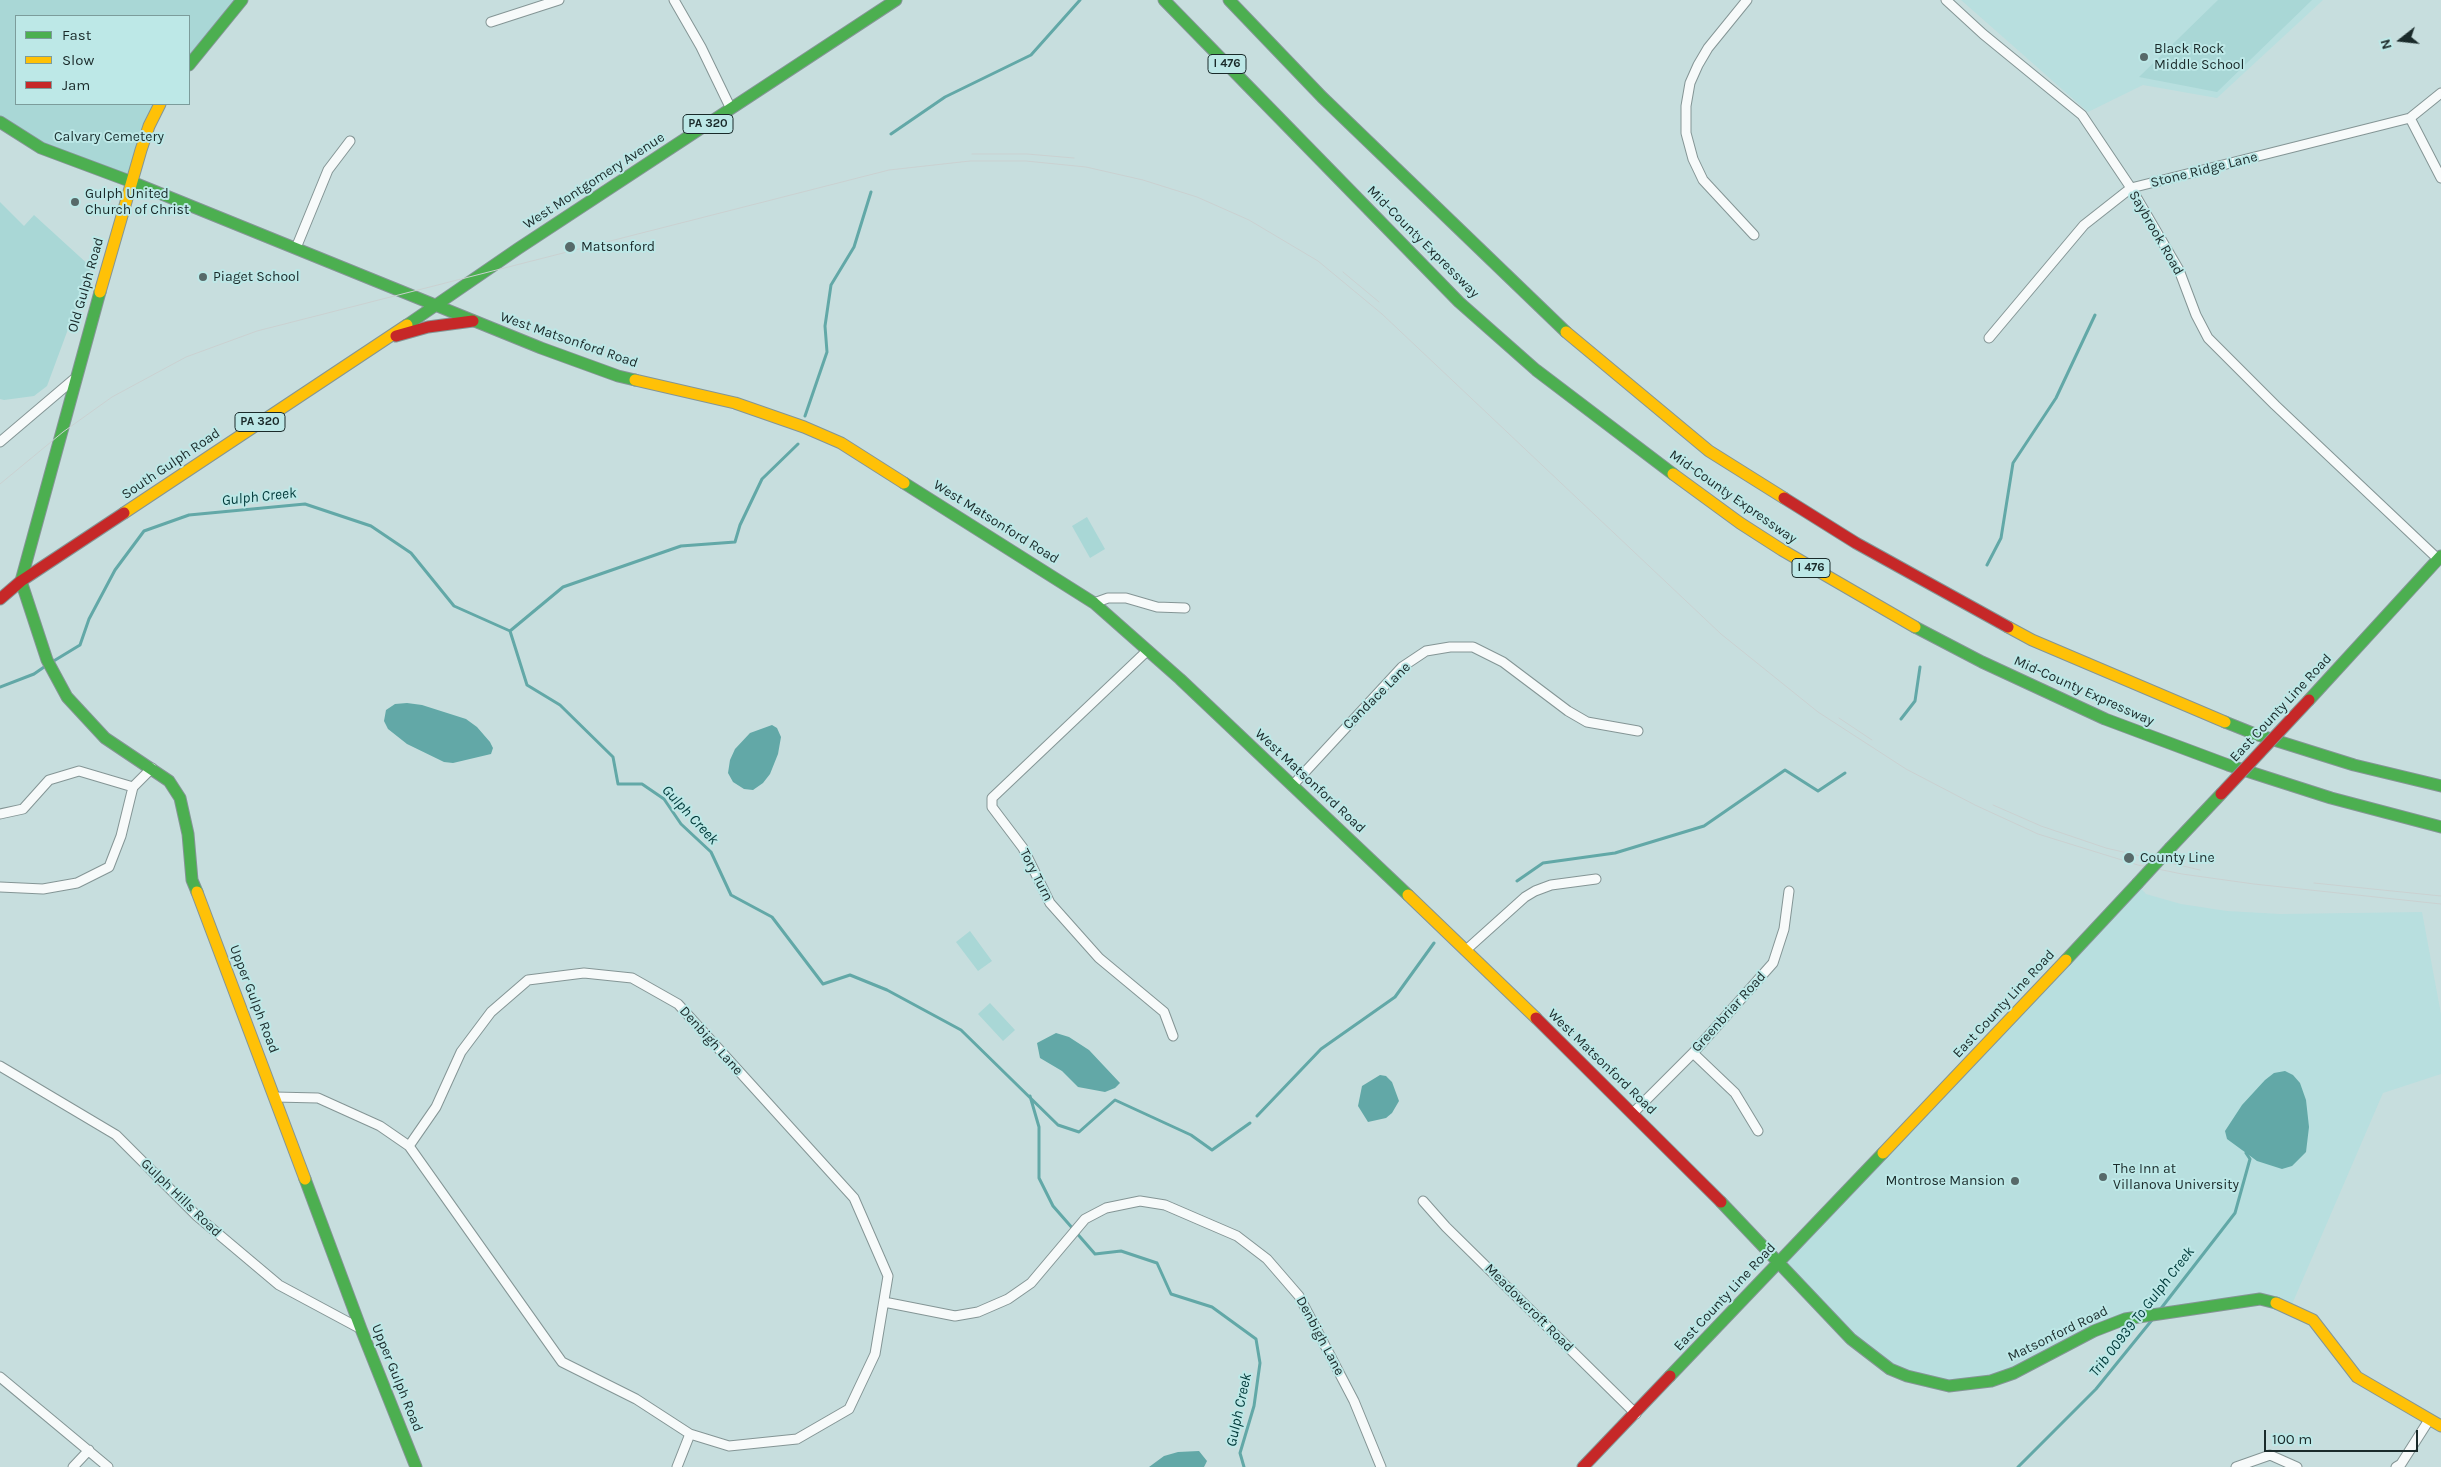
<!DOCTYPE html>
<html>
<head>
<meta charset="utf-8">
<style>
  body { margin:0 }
  #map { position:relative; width:2441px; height:1467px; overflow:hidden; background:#c7dede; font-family:Karla,sans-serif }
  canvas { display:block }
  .legend { position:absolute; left:15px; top:15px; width:175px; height:90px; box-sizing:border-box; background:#bde8e7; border:1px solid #7c9c9b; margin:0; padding:6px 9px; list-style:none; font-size:15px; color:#1a2a2a }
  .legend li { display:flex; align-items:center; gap:10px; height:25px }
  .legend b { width:25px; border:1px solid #7c9c9b }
  .north { position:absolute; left:2376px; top:15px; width:50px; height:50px; -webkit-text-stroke:4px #bde8e7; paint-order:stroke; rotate:254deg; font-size:14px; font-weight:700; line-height:20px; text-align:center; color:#1a2a2a }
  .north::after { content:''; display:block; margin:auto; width:18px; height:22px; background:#1a2a2a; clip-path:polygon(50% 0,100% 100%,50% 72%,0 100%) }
  .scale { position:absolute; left:2264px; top:1430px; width:154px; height:22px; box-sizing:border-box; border:2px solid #1a2a2a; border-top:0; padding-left:6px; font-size:15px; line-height:18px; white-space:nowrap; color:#1a2a2a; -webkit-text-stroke:4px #bde8e7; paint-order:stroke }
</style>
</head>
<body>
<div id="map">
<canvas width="2441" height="1467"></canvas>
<ul class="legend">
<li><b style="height:6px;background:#4caf50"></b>Fast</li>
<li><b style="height:6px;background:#ffc107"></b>Slow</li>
<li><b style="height:6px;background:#c62828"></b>Jam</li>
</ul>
<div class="north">N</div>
<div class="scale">100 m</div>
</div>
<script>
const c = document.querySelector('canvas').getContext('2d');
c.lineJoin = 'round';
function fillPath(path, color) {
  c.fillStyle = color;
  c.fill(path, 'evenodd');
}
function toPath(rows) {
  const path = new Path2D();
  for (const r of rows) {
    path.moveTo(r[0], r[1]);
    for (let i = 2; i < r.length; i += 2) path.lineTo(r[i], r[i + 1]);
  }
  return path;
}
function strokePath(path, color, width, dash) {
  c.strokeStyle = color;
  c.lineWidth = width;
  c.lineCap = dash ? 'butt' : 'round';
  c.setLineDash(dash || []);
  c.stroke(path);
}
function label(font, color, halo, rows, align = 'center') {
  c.font = font + ' Karla,sans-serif';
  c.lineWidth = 4;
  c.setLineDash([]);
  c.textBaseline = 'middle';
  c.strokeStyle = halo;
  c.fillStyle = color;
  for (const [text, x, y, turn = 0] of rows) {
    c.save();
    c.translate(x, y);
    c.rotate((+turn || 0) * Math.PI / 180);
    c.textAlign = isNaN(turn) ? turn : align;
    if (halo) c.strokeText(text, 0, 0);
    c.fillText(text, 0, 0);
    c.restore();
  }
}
fillPath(toPath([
  [1961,0,2323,0,2217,98,2143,85,2088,112],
  [2137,884,2146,894,2181,904,2227,911,2280,914,2422,912,2441,1014,2441,1074,2383,1093,2290,1309,2260,1299,2125,1319,2014,1373,1970,1385,1890,1369,1779,1261]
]), '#b8dfdf');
fillPath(toPath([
  [0,0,242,0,189,65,189,16,16,16,16,104,160,104,132,182,41,148,0,122],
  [2218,0,2312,0,2217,92,2139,77],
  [0,202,24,226,34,215,91,267,47,386,34,396,4,400,0,399],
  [1087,517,1105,549,1090,558,1072,526],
  [970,931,992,961,978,971,956,942],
  [990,1003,1015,1030,1003,1041,978,1014]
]), '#a9d7d6');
fillPath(toPath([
  [407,703,422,705,466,719,477,727,490,742,493,748,491,754,453,763,444,762,407,744,388,729,384,721,386,710,395,704],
  [772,725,777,728,781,737,778,754,770,774,763,783,753,790,744,789,733,782,728,773,730,760,735,749,750,733],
  [1056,1033,1069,1037,1089,1050,1120,1083,1115,1088,1105,1092,1078,1087,1062,1071,1040,1058,1037,1043],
  [2285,1071,2293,1075,2300,1083,2306,1100,2309,1127,2306,1152,2292,1166,2282,1169,2257,1161,2227,1139,2225,1131,2242,1105,2265,1080,2274,1073],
  [1380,1075,1386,1076,1392,1082,1399,1101,1392,1113,1386,1118,1368,1122,1358,1106,1362,1086],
  [1199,1451,1207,1461,1204,1467,1149,1467,1164,1456,1178,1452]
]), '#62a8a7');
strokePath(toPath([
  [891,134,945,97,1031,55,1080,0],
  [805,416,827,352,825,326,831,285,854,247,871,192],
  [1987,565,2001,538,2013,463,2056,398,2095,315],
  [510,631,563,587,681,546,735,542,740,525,762,479,798,444],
  [52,662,80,645,89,619,115,570,144,531,189,515,305,504,371,526,411,553,454,606,510,631,527,685,560,705,613,757,618,784,642,784,664,799,681,824,711,852,731,895,772,917,823,984,850,975,887,990,961,1030,1058,1125,1079,1132,1115,1100,1191,1135,1212,1150,1250,1123],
  [0,687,34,674,47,665],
  [1901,719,1915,701,1920,667],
  [1517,881,1543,863,1615,853,1704,826,1785,770,1818,791,1845,773],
  [1030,1096,1039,1127,1039,1178,1053,1206,1095,1254,1121,1251,1157,1263,1171,1294,1212,1307,1256,1339,1260,1363,1254,1406,1240,1453,1244,1467],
  [1257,1116,1321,1049,1395,997,1434,943],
  [2159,1311,2235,1213,2250,1159,2246,1153],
  [2018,1467,2096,1389,2152,1320]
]), '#62a8a7', 3);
const street = toPath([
  [674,0,701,47,731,109],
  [1747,0,1708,48,1698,65,1690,83,1686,106,1686,133,1693,159,1703,180,1754,235],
  [1946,0,1983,34,2082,115,2131,188,2179,270,2196,315,2208,338,2275,405,2438,559],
  [491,22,559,0],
  [2410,118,2441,178],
  [296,248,328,170,350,141],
  [1989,338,2084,225,2131,188,2410,118,2441,93],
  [0,442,73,380],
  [1094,603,1108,598,1126,598,1157,607,1185,608],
  [1148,650,992,798,992,807,1023,848,1050,903,1099,958,1164,1012,1173,1036],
  [1292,786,1402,667,1426,651,1450,647,1473,647,1503,662,1568,711,1587,722,1638,731],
  [133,787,152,768],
  [0,814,23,809,49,780,79,771,133,787,121,836,109,867,77,883,43,889,0,887],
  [1466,950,1525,897,1535,891,1551,885,1596,879],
  [584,973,632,978,678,1004,854,1198,888,1276,875,1354,849,1409,797,1439,729,1446,690,1434,636,1399,562,1362,409,1146,436,1107,461,1052,491,1012,528,980,584,973],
  [1693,1053,1735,1093,1758,1131],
  [0,1066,116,1135,197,1216,279,1285,361,1329],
  [275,1097,318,1098,380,1126,409,1146],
  [1633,1113,1693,1053,1773,963,1784,929,1789,891],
  [1423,1201,1446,1227,1636,1414],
  [884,1302,955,1316,978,1312,1008,1299,1031,1283,1085,1219,1106,1208,1140,1201,1165,1205,1237,1236,1267,1259,1299,1296,1354,1401,1381,1467],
  [0,1377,108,1467],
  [73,1467,89,1450],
  [677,1467,690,1434],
  [2236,1467,2270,1455,2297,1467],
  [2396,1467,2401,1464,2429,1420]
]);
const fast = toPath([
  [1164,0,1459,302,1536,370,1673,474],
  [1229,0,1322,97,1566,332],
  [189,65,242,0],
  [0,122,41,148,132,182,541,348,618,376,635,380],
  [100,292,21,581,47,660,67,697,105,738,169,781,180,798,188,834,192,880,197,892],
  [407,325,519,248,896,0],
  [904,483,1094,603,1180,679,1408,895],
  [1915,627,1982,662,2105,719,2228,765,2331,798,2441,827],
  [2309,700,2441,556],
  [2225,722,2255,734,2354,765,2441,786],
  [2171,847,2221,794],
  [2066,960,2137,884],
  [305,1179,361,1329,416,1467],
  [1721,1202,1851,1339,1890,1369,1907,1376,1949,1386,1991,1381,2014,1373,2094,1331,2125,1319,2260,1299,2276,1303],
  [1670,1376,1883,1153]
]);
const slow = toPath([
  [100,292,141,150,149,126,160,104],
  [1566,332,1709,451,1784,498],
  [635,380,735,403,804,427,841,443,904,483],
  [1673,474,1740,523,1782,550,1915,627],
  [124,513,407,325],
  [2008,627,2032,640,2225,722],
  [197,892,305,1179],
  [1408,895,1536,1018],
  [1883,1153,2066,960],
  [2276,1303,2313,1320,2357,1377,2441,1426]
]);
const jam = toPath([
  [396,336,428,327,473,321],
  [1784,498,1856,543,2008,627],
  [0,599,21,581,124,513],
  [1536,1018,1721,1202],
  [1583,1467,1670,1376]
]);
strokePath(street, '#849595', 11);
strokePath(fast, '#849595', 13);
strokePath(slow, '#849595', 13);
strokePath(jam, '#849595', 13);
strokePath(street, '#f7fafa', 9);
strokePath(fast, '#4caf50', 11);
strokePath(slow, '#ffc107', 11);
strokePath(jam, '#c62828', 11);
strokePath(toPath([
  [972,154,1027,154,1074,158],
  [1343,272,1379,302],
  [0,484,63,432,112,397,186,357,257,331,889,170,970,161,1026,161,1086,167,1143,180,1197,197,1249,220,1318,261,1382,314,1721,634,1818,712,1906,769,1975,805,2038,834,2138,865,2182,874,2254,884,2441,904],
  [1839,718,1872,740],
  [1993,805,2041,826,2106,848,2200,870],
  [2314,883,2441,896]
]), '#cad1d1', 1);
const fastBridge = toPath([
  [2137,884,2171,847]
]);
const jamBridge = toPath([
  [2221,794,2309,700]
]);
strokePath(fastBridge, '#849595', 13, []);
strokePath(jamBridge, '#849595', 13, []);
strokePath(fastBridge, '#4caf50', 11);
strokePath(jamBridge, '#c62828', 11);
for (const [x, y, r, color] of [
  [2144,57,5,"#576969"],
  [75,202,5,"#576969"],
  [570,247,6,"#576969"],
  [203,277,5,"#576969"],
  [2129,858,6,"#576969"],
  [2103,1177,5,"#576969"],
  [2015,1181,5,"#576969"]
]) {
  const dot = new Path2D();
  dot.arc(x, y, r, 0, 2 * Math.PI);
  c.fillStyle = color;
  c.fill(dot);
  strokePath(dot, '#bde8e7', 2);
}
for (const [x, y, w] of [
  [1227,64,38],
  [708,124,50],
  [260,422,50],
  [1811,568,38]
]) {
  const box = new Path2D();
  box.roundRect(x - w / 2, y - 9.5, w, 19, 4);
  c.fillStyle = '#bde8e7';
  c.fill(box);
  strokePath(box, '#1a2a2a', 1);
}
label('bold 12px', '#1a2a2a', null, [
  ["I 476",1227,64],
  ["PA 320",708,124],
  ["PA 320",260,422],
  ["I 476",1811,568]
]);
label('14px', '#1a2a2a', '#bde8e7', [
  ["Black Rock",2154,49],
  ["Middle School",2154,65],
  ["Gulph United",85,194],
  ["Church of Christ",85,210],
  ["Matsonford",581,247],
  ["Piaget School",213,277],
  ["County Line",2140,858],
  ["The Inn at",2113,1169],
  ["Villanova University",2113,1185],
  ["Montrose Mansion",2005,1181,"right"]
], 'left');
label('14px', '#1a2f2f', '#bde8e7', [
  ["Calvary Cemetery",109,137]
]);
label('14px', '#1a2a2a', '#bde8e7', [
  ["Stone Ridge Lane",2204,170,-14],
  ["West Montgomery Avenue",594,181,-33],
  ["Saybrook Road",2156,233,60],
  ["Mid-County Expressway",1423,242,45],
  ["Old Gulph Road",86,285,-74],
  ["West Matsonford Road",569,340,19],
  ["South Gulph Road",171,464,-34],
  ["Mid-County Expressway",1733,497,35],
  ["West Matsonford Road",996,522,32],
  ["Mid-County Expressway",2084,691,24],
  ["Candace Lane",1377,696,-45],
  ["East County Line Road",2281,708,-47],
  ["West Matsonford Road",1310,781,43],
  ["Tory Turn",1036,875,63],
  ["Upper Gulph Road",254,999,69],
  ["East County Line Road",2004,1004,-47],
  ["Greenbriar Road",1729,1012,-48],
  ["Denbigh Lane",711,1041,48],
  ["West Matsonford Road",1602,1062,44],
  ["Gulph Hills Road",181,1198,44],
  ["East County Line Road",1725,1297,-47],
  ["Meadowcroft Road",1529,1308,45],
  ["Matsonford Road",2058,1334,-26],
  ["Denbigh Lane",1320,1336,62],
  ["Upper Gulph Road",397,1378,68]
]);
label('italic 15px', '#003a3a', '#bde8e7', [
  ["Gulph Creek",259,497,-6],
  ["Gulph Creek",690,815,47],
  ["Trib 00939 To Gulph Creek",2142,1312,-52],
  ["Gulph Creek",1239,1410,-78]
]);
</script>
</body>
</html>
